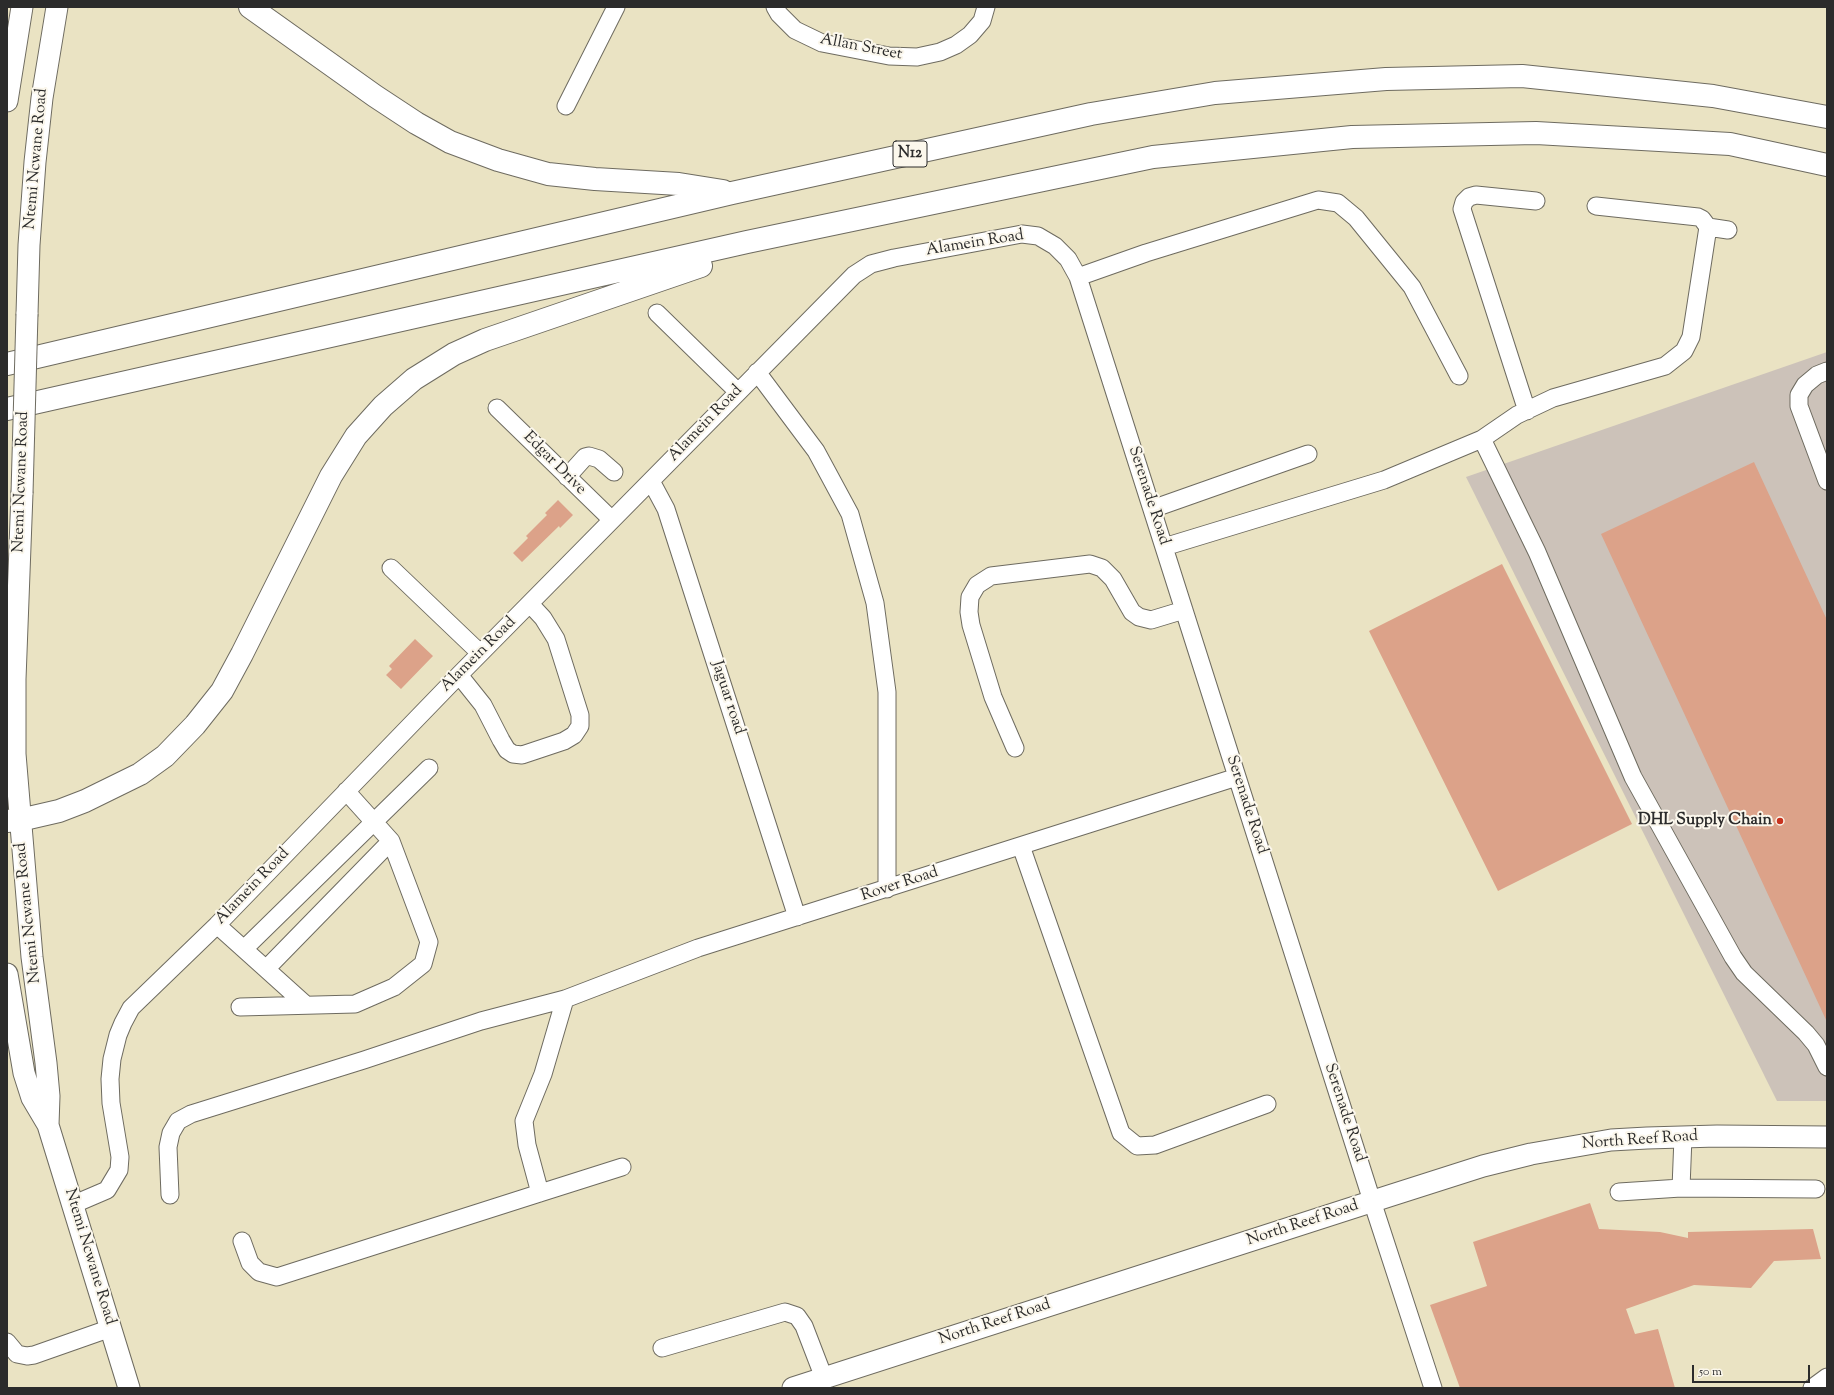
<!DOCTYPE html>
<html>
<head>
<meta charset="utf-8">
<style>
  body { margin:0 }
  #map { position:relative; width:1834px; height:1395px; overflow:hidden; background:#eae3c3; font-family:"Sorts Mill Goudy",serif }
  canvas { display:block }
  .frame { position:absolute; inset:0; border:8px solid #2b2b2b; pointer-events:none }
  .scale { position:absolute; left:1692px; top:1365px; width:118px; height:18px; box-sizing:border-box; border:2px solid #2b2b2b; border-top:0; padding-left:5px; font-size:12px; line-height:14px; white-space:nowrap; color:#2b2b2b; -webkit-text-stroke:3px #fbf7ec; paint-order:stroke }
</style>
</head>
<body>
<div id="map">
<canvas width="1834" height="1395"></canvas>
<div class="frame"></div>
<div class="scale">50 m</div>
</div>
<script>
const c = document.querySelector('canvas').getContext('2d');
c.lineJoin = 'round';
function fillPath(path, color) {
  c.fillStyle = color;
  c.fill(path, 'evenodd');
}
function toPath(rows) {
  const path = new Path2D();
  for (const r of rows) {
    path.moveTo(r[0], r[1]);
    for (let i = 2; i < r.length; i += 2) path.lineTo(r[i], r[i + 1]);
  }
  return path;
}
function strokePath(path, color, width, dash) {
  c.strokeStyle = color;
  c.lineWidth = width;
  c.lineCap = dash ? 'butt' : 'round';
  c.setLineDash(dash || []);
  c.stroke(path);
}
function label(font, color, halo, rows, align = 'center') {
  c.font = font + ' "Sorts Mill Goudy",serif';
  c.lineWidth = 4;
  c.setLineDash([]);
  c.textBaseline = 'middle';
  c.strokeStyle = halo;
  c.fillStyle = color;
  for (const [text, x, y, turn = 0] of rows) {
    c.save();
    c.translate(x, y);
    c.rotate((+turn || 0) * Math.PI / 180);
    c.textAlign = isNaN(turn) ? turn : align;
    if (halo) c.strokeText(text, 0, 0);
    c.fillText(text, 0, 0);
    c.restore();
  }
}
fillPath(toPath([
  [1827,352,1827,1101,1777,1101,1466,477]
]), '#ccc2b9');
fillPath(toPath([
  [1754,462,1827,620,1827,1022,1601,534],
  [558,500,573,515,560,528,559,526,522,562,513,553,528,538,526,536,547,515,545,513],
  [1502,564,1632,824,1498,891,1369,631],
  [415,639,433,656,401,689,386,675,392,669,389,666],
  [1590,1203,1599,1229,1660,1232,1688,1238,1688,1232,1813,1229,1821,1259,1774,1261,1751,1288,1694,1285,1626,1309,1635,1334,1658,1329,1675,1388,1460,1388,1430,1305,1487,1286,1473,1242]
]), '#dca289');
const minor = toPath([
  [775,7,779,14,795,30,822,43,889,56,917,57,940,52,956,45,970,35,982,21,986,7],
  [566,106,616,7],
  [1596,206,1698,217,1702,219,1708,227,1728,230],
  [1078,277,1146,253,1318,200,1338,203,1356,218,1412,287,1459,376],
  [657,313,738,392],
  [1827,371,1817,375,1805,385,1799,395,1799,406,1827,481],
  [757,372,816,451,850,514,875,603,887,692,887,889],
  [497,408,612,520],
  [1527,411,1462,209,1464,202,1469,197,1476,195,1536,201],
  [1482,439,1537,552,1633,777,1733,957,1744,973,1806,1033,1816,1045,1827,1067],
  [567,477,585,457,589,456,599,459,614,472],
  [651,481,666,509,797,917],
  [1152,509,1308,454],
  [1164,547,1384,480,1482,439,1517,415,1553,398,1665,366,1684,351,1691,337,1708,227],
  [391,568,480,653],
  [459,675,483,705,501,740,507,750,513,754,522,755,564,741,574,735,580,726,580,715,556,639,543,618,530,604],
  [1015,748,993,697,971,625,969,612,970,597,977,585,991,576,1090,564,1102,568,1113,579,1132,612,1139,617,1151,620,1184,610],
  [1021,846,1121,1133,1137,1146,1155,1145,1267,1104],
  [217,925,266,969,391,841],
  [244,949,429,768],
  [266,969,306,1005],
  [565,999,543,1074,524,1121,527,1145,540,1193,622,1167],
  [240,1007,355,1004,394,987,423,964,429,942,391,841,346,791],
  [1681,1188,1816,1189],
  [1619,1192,1681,1188,1683,1137],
  [170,1195,168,1147,171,1133,178,1121,191,1114,364,1060,481,1021,565,999,698,948,1237,777],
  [72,1205,107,1190,119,1170,120,1157,111,1103,110,1079,112,1059,118,1035,123,1023,131,1008,217,925,459,675,854,275,871,264,894,258,1022,234,1038,236,1055,246,1068,259,1078,277,1372,1201,1433,1388],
  [242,1241,250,1263,259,1272,277,1277,540,1193],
  [7,1342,17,1354,27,1356,34,1355,111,1328],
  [662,1348,785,1312,797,1316,804,1326,824,1378],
  [1812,1388,1827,1377]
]);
const major = toPath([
  [7,101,22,7],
  [27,314,29,245,35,162,42,98,57,7],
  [22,493,15,679,15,754,32,957,46,1063,49,1096,48,1125],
  [7,974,24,1073,32,1098,48,1125,129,1388],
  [793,1388,1389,1196,1483,1166,1531,1154,1611,1140,1647,1138,1717,1136,1827,1137]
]);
const highway = toPath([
  [250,7,375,96,416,123,450,142,498,160,548,174,595,179,679,184,723,191],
  [7,364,732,193,1091,114,1215,93,1386,79,1522,76,1713,96,1827,117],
  [7,409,747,242,1153,157,1352,137,1536,133,1730,144,1827,165],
  [7,821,20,820,59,811,85,801,140,774,165,756,195,725,222,691,242,654,331,476,356,436,383,406,414,379,454,354,485,340,701,266]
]);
strokePath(minor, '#6e6b60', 19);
strokePath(major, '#6e6b60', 23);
strokePath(highway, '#6e6b60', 24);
strokePath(minor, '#fff', 17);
strokePath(major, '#fff', 21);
strokePath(highway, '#fff', 22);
const majorBridge = toPath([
  [22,493,27,314]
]);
strokePath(majorBridge, '#6e6b60', 23, []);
strokePath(majorBridge, '#fff', 21);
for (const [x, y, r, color] of [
  [1780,821,4,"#c8321e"]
]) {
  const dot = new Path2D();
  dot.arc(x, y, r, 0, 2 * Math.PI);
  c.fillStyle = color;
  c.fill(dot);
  strokePath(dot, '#fbf7ec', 1.5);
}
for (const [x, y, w] of [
  [910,154,34]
]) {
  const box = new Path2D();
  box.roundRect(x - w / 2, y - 13, w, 26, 3);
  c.fillStyle = '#fbf7ec';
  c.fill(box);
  strokePath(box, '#2b2b2b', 1);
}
label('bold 15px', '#2b2b2b', null, [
  ["N12",910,154]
]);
label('16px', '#2b2b2b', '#fbf7ec', [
  ["Allan Street",861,48,11],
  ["Ntemi Ncwane Road",37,159,-85],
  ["Alamein Road",975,244,-9],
  ["Alamein Road",706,424,-46],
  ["Edgar Drive",554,464,45],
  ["Ntemi Ncwane Road",22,482,-88],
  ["Serenade Road",1148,496,72],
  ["Alamein Road",479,655,-45],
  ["Jaguar road",727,698,72],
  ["Serenade Road",1246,805,72],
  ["Rover Road",900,885,-18],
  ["Alamein Road",253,887,-46],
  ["Ntemi Ncwane Road",29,913,-96],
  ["Serenade Road",1344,1113,72],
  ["North Reef Road",1640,1141,-4],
  ["North Reef Road",1303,1224,-18],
  ["Ntemi Ncwane Road",89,1257,73],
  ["North Reef Road",995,1323,-18]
]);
label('bold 16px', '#2b2b2b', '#fbf7ec', [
  ["DHL Supply Chain",1772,821]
], 'right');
</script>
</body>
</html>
